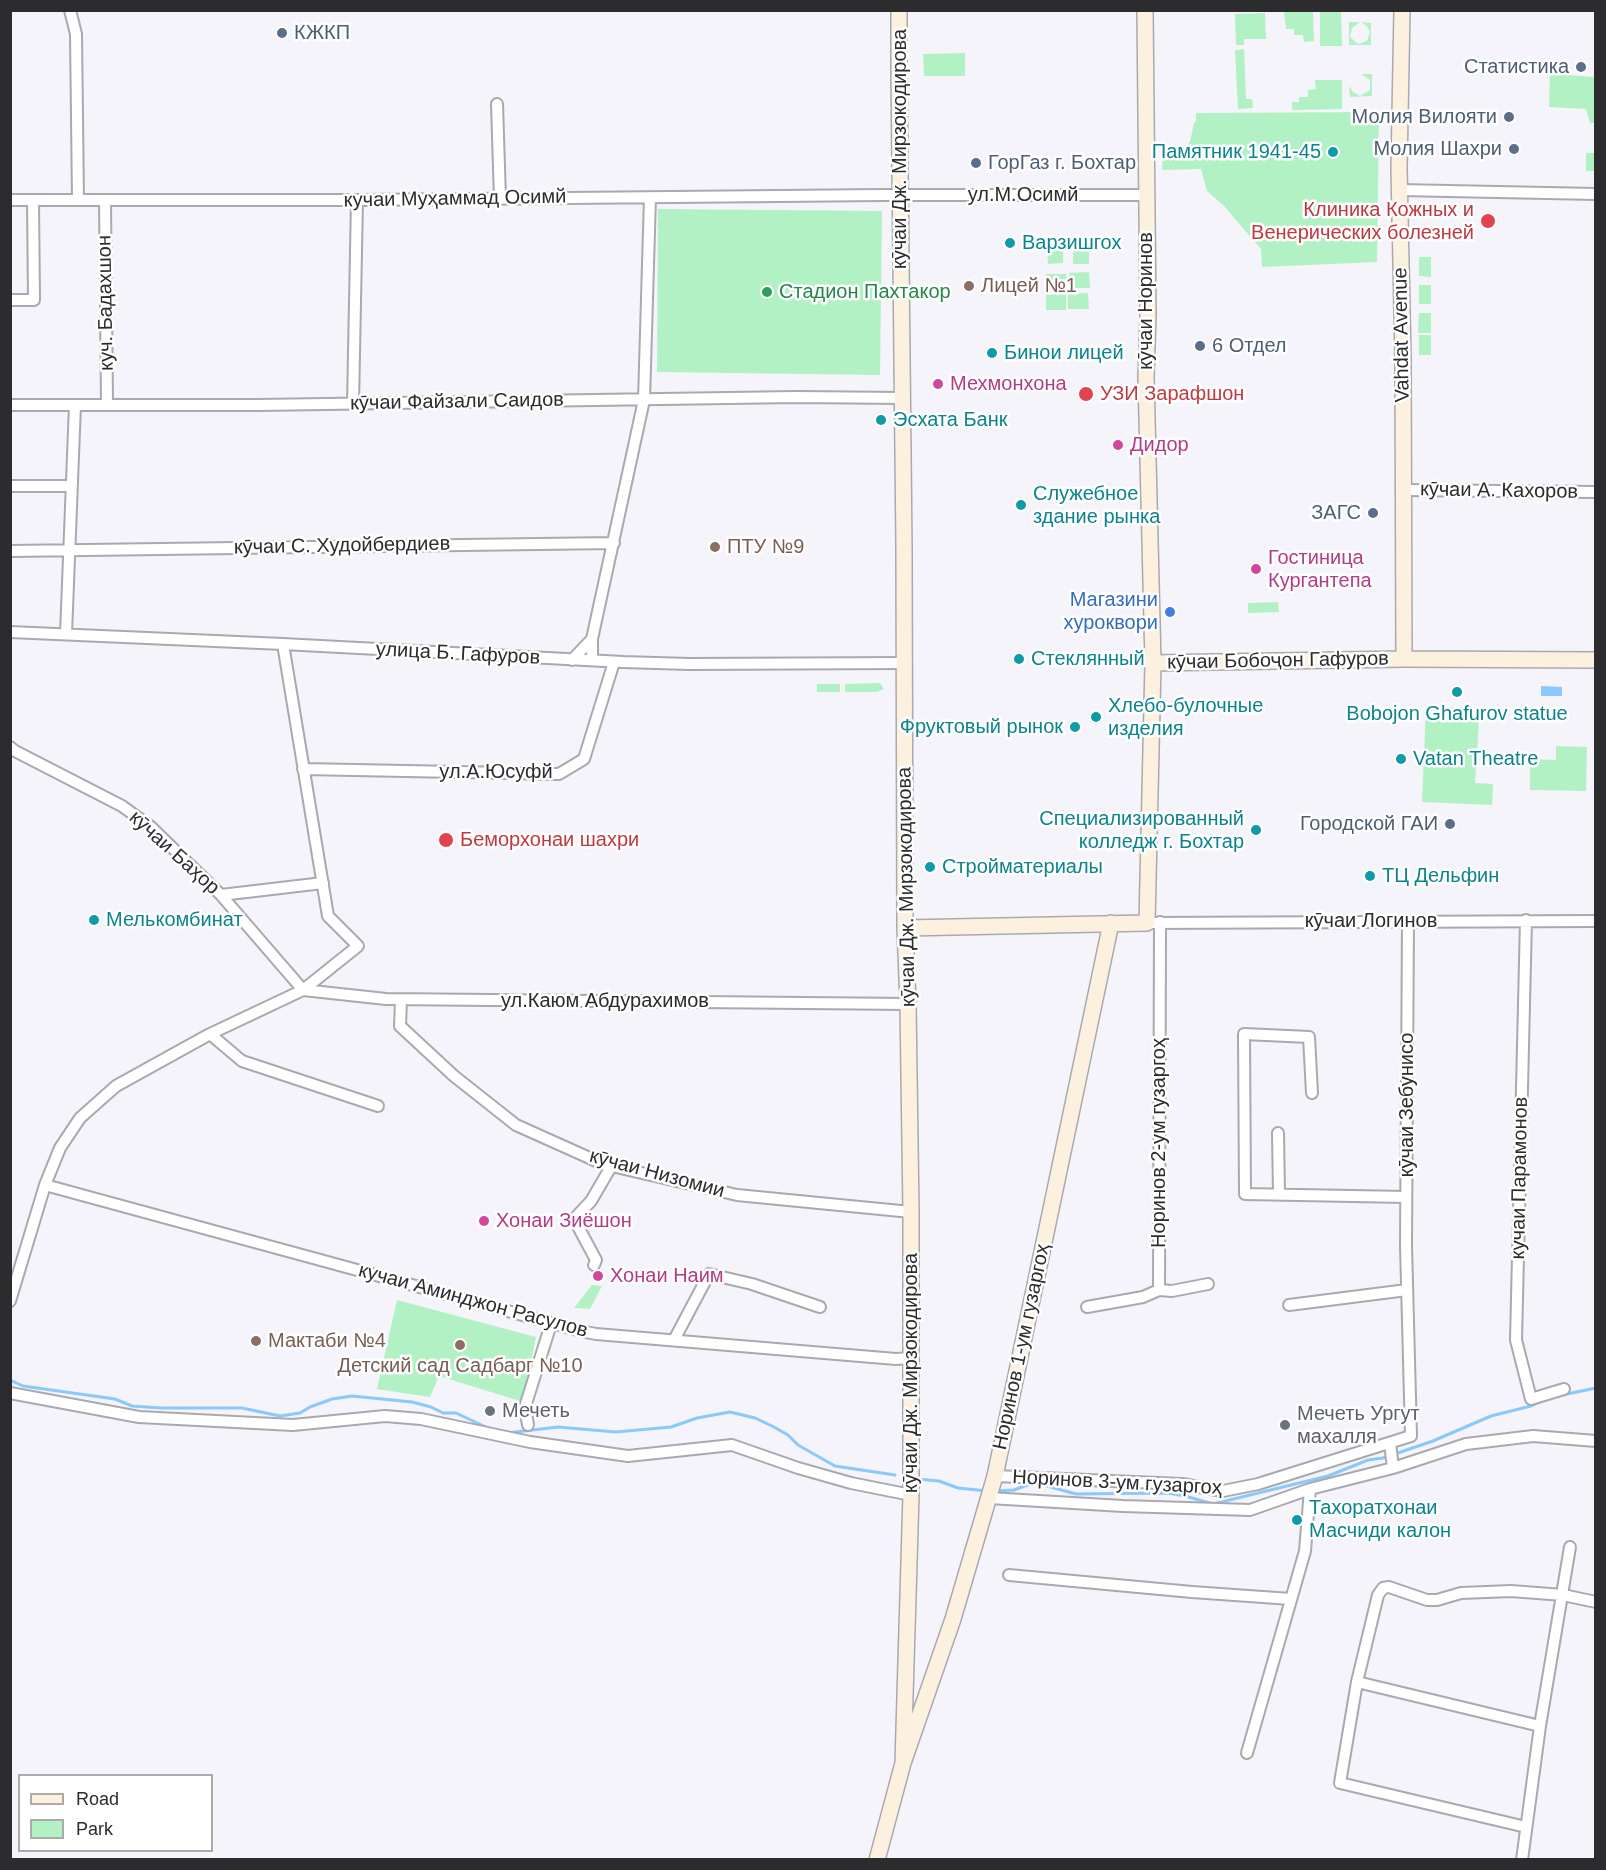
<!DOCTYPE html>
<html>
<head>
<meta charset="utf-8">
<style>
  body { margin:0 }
  #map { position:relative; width:1606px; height:1870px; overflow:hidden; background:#f4f4fa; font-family:Arial,sans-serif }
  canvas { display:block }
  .frame { position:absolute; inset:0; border:12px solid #2c2c2e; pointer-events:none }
  .legend { position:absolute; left:18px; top:1774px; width:195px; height:78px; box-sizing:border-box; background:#fff; border:2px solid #ababab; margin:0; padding:8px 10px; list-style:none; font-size:18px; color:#2c2c2e }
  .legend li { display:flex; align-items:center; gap:12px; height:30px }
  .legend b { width:30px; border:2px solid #ababab }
</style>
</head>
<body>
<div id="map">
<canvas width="1606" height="1870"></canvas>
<div class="frame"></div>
<ul class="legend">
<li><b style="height:8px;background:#fcf1de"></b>Road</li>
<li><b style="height:16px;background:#b2f1c4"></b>Park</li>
</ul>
</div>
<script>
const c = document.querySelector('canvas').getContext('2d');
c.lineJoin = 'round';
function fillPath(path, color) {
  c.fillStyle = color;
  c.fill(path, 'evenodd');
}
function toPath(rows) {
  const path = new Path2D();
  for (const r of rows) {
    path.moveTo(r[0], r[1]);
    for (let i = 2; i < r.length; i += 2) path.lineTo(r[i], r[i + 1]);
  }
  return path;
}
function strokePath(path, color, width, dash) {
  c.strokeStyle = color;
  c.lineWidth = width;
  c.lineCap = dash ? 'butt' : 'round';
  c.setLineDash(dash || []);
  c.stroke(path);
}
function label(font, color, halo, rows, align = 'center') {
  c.font = font + ' Arial,sans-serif';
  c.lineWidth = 5;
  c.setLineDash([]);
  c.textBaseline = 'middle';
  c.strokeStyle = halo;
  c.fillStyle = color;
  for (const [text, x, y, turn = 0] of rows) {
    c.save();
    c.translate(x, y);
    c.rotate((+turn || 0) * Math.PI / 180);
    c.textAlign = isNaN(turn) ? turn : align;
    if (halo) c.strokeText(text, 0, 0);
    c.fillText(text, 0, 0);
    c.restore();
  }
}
fillPath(toPath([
  [1313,11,1314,41,1304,42,1303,35,1294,35,1294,29,1286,29,1284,12],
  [1320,11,1341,11,1342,46,1320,46],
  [1265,13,1266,39,1244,39,1244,45,1236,45,1235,14],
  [1360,22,1352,28,1350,37,1358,44,1367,41,1370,32,1367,26,1361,22,1371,23,1371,45,1349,45,1349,22],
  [1244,49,1246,99,1252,99,1253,108,1238,109,1235,50],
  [965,53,965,76,924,76,923,54],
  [1361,74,1372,74,1372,96,1350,97,1349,86,1353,92,1360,96,1370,90,1370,80],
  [1550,74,1595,77,1595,123,1590,123,1586,109,1549,107],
  [1315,80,1342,80,1342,109,1292,110,1292,102,1299,102,1299,97,1308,97,1308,90,1316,89],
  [1379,112,1377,262,1262,267,1261,249,1224,206,1207,191,1201,169,1162,170,1163,154,1180,152,1190,142,1194,123,1196,121,1196,113],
  [1586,153,1595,153,1595,171,1586,171],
  [658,209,882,211,880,375,657,372],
  [1047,250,1063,250,1063,263,1048,264],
  [1089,250,1089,264,1073,264,1073,251],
  [1419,257,1431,257,1431,277,1419,276],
  [1089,272,1090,288,1070,288,1069,273],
  [1046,274,1066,274,1067,289,1047,290],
  [1419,285,1431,285,1431,304,1419,304],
  [1088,293,1089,309,1068,309,1068,294],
  [1066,294,1066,310,1046,310,1046,295],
  [1419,313,1431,313,1431,333,1418,333],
  [1419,335,1431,335,1431,355,1419,355],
  [1278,602,1279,612,1248,613,1248,603],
  [880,683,884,689,876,692,845,692,845,684],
  [817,684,840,684,840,692,817,692],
  [1426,707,1480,707,1475,783,1493,784,1492,805,1422,802],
  [1556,746,1587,747,1586,791,1530,790,1530,759,1556,760],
  [592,1285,602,1286,590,1309,574,1308],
  [397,1300,536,1337,523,1402,439,1376,430,1397,377,1389]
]), '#b2f1c4');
fillPath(toPath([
  [1541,686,1562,687,1562,696,1541,696]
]), '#8bc8fb');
strokePath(toPath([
  [10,1380,23,1386,115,1399,132,1406,161,1408,242,1408,280,1416,300,1413,310,1407,332,1399,352,1396,412,1402,431,1407,443,1413,456,1413,488,1428],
  [1562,1395,1596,1388],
  [507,1433,558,1427,616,1432,671,1427,697,1418,730,1412,755,1418,772,1426,788,1435,798,1445,835,1466,895,1475],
  [917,1479,939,1481,958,1488,987,1491],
  [996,1491,1014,1490,1030,1484,1040,1484,1076,1494,1168,1493,1185,1496,1213,1504,1328,1476,1368,1460,1383,1458,1433,1441,1491,1416,1531,1406,1544,1400]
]), '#8bc8fb', 3);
const street = toPath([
  [70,10,76,34,78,200],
  [497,104,500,199],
  [1399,190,1596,194],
  [10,200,357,200,883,195,1146,195],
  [105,200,107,405],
  [10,300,34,300,33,200],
  [353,404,357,200],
  [10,405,258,405,796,397,903,398],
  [10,486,71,486],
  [1402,490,1596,492],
  [10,551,614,543],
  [10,632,283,644,623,662,689,664,905,663],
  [66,634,75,405],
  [572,660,592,639],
  [592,660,592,639,644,400,650,197],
  [10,747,15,751,122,806,151,827,221,895,303,990,386,999,908,1004],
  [303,769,559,774,584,759,614,662],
  [221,895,323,883],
  [1526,920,1516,1340,1531,1399,1564,1389],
  [1147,923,1596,921],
  [401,1000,400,1026,454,1076,516,1125,603,1164,737,1195,911,1212],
  [210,1034,242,1061,378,1106],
  [1312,1093,1309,1037,1244,1034,1245,1194,1406,1197],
  [1278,1133,1279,1194],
  [45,1185,581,1331,596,1334,896,1359,911,1358],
  [594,1265,596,1260,574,1219,591,1201,612,1165],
  [1159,1290,1172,1291,1208,1284],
  [10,1301,45,1185,60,1148,80,1118,116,1086,210,1034,303,990,358,946,328,916,283,644],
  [1289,1305,1407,1290],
  [1087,1307,1143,1297,1159,1290,1160,922],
  [674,1340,709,1274,752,1284,820,1307],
  [10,1393,139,1417,293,1425,385,1416,421,1419,530,1442,628,1456,732,1445,798,1468,851,1483,911,1495],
  [528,1425,525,1407,551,1324],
  [1390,1443,1393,1468],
  [995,1476,1182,1484,1223,1491,1258,1484,1411,1436,1406,1245,1408,921],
  [989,1498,1123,1506,1250,1510,1310,1489,1393,1468,1466,1444,1533,1436,1596,1441],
  [1009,1575,1192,1592,1291,1599],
  [1357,1682,1540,1726],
  [1247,1753,1305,1551,1310,1489],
  [1526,1827,1340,1783,1357,1682,1378,1595,1383,1588,1389,1587,1427,1600,1437,1600,1461,1593,1511,1591,1563,1595,1596,1602],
  [1522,1860,1540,1726,1570,1547]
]);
const secondary = toPath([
  [899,10,899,71,904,548,905,928,908,1004,911,1212,911,1495,903,1763],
  [1402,10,1399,168,1403,359,1404,659],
  [1153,663,1404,659,1596,660],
  [905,928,1147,923,1153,663,1146,377,1148,315,1145,10],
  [877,1860,903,1763,953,1619,995,1476,1111,923]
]);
strokePath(street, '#a9a9af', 14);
strokePath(secondary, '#a9a9af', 18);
strokePath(street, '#fff', 10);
strokePath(secondary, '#fcf1de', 15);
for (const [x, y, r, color] of [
  [282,33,6,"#5c6f8a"],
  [1581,67,6,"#5c6f8a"],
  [1509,117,6,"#5c6f8a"],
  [1514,149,6,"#5c6f8a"],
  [1333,152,6,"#0f9aa8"],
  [976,163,6,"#5c6f8a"],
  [1488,221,8,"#e0444e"],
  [1010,243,6,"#0f9aa8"],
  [969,286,6,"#8d6e63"],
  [767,292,6,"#2e9e5b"],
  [1200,346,6,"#5c6f8a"],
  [992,353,6,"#0f9aa8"],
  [938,384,6,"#d1479c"],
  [1086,394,8,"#e0444e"],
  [881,420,6,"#0f9aa8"],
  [1118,445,6,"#d1479c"],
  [1021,505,6,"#0f9aa8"],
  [1373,513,6,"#5c6f8a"],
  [715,547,6,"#8d6e63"],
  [1256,569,6,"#d1479c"],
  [1170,612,6,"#3f7fe0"],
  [1019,659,6,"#0f9aa8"],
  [1457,692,6,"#0f9aa8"],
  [1096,717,6,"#0f9aa8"],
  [1075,727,6,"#0f9aa8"],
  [1401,759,6,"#0f9aa8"],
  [1450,824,6,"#5c6f8a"],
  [1256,830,6,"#0f9aa8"],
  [446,840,8,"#e0444e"],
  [930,867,6,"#0f9aa8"],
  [1370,876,6,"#0f9aa8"],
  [94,920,6,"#0f9aa8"],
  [484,1221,6,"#d1479c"],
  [598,1276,6,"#d1479c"],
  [256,1341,6,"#8d6e63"],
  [460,1345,6,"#8d6e63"],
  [490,1411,6,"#6b7280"],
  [1285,1425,6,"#6b7280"],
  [1297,1520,6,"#0f9aa8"]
]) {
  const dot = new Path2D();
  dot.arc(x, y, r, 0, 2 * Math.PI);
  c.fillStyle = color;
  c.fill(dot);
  strokePath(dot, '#fff', 2);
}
label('20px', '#4e5e75', '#fff', [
  ["КЖКП",294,33,"left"],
  ["Статистика",1569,67],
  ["Молия Вилояти",1497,117],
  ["Молия Шахри",1502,149],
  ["ГорГаз г. Бохтар",988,163,"left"],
  ["6 Отдел",1212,346,"left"],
  ["ЗАГС",1361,513],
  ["Городской ГАИ",1438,824]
], 'right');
label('20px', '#2c2c2e', '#fff', [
  ["кӯчаи Дж. Мирзокодирова",900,149,-90],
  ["ул.М.Осимй",1023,195],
  ["кучаи Муҳаммад Осимй",455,199,-1],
  ["кӯчаи Норинов",1146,301,-90],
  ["куч. Бадахшон",106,303,-91],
  ["Vahdat Avenue",1402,335,-91],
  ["кӯчаи Файзали Саидов",457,402,-1],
  ["кӯчаи А. Кахоров",1499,491,1],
  ["кӯчаи С. Худойбердиев",342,546,-1],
  ["улица Б. Гафуров",458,654,3],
  ["кӯчаи Бобоҷон Гафуров",1278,661,-1],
  ["ул.А.Юсуфй",496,772],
  ["кӯчаи Баҳор",174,853,42],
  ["кӯчаи Дж. Мирзокодирова",907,887,-91],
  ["кӯчаи Логинов",1371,921],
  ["ул.Каюм Абдурахимов",605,1001],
  ["кӯчаи Зебунисо",1407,1105,-90],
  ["Норинов 2-ум гузаргоҳ",1159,1143,-90],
  ["кӯчаи Низомии",657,1174,15],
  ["кучаи Парамонов",1520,1178,-89],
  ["кучаи Аминджон Расулов",473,1301,15],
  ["Норинов 1-ум гузаргоҳ",1022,1347,-78],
  ["кӯчаи Дж. Мирзокодирова",911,1373,-90],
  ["Норинов 3-ум гузаргоҳ",1117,1483,3]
]);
label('20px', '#0d838f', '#fff', [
  ["Памятник 1941-45",1321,152,"right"],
  ["Варзишгох",1022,243],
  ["Бинои лицей",1004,353],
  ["Эсхата Банк",893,420],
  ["Служебное",1033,494],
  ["здание рынка",1033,517],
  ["Стеклянный",1031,659],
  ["Хлебо-булочные",1108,706],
  ["изделия",1108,729],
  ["Bobojon Ghafurov statue",1457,714,"center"],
  ["Фруктовый рынок",1063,727,"right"],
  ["Vatan Theatre",1413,759],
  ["Специализированный",1244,819,"right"],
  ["колледж г. Бохтар",1244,842,"right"],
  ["Стройматериалы",942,867],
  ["ТЦ Дельфин",1382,876],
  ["Мелькомбинат",106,920],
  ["Тахоратхонаи",1309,1508],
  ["Масчиди калон",1309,1531]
], 'left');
label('20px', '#be3a42', '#fff', [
  ["Клиника Кожных и",1474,210,"right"],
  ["Венерических болезней",1474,233,"right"],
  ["УЗИ Зарафшон",1100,394],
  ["Беморхонаи шахри",460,840]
], 'left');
label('20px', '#785e54', '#fff', [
  ["Лицей №1",981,286],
  ["ПТУ №9",727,547],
  ["Мактаби №4",268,1341],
  ["Детский сад Садбарг №10",460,1366,"center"]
], 'left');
label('20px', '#27864d', '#fff', [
  ["Стадион Пахтакор",779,292]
], 'left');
label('20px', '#b23c85', '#fff', [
  ["Мехмонхона",950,384],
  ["Дидор",1130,445],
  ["Гостиница",1268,558],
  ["Кургантепа",1268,581],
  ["Хонаи Зиёшон",496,1221],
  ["Хонаи Наим",610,1276]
], 'left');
label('20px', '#366cbe', '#fff', [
  ["Магазини",1158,600],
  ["хуроквори",1158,623]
], 'right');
label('20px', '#5b616d', '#fff', [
  ["Мечеть",502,1411],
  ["Мечеть Ургут",1297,1414],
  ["махалля",1297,1437]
], 'left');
</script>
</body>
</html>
